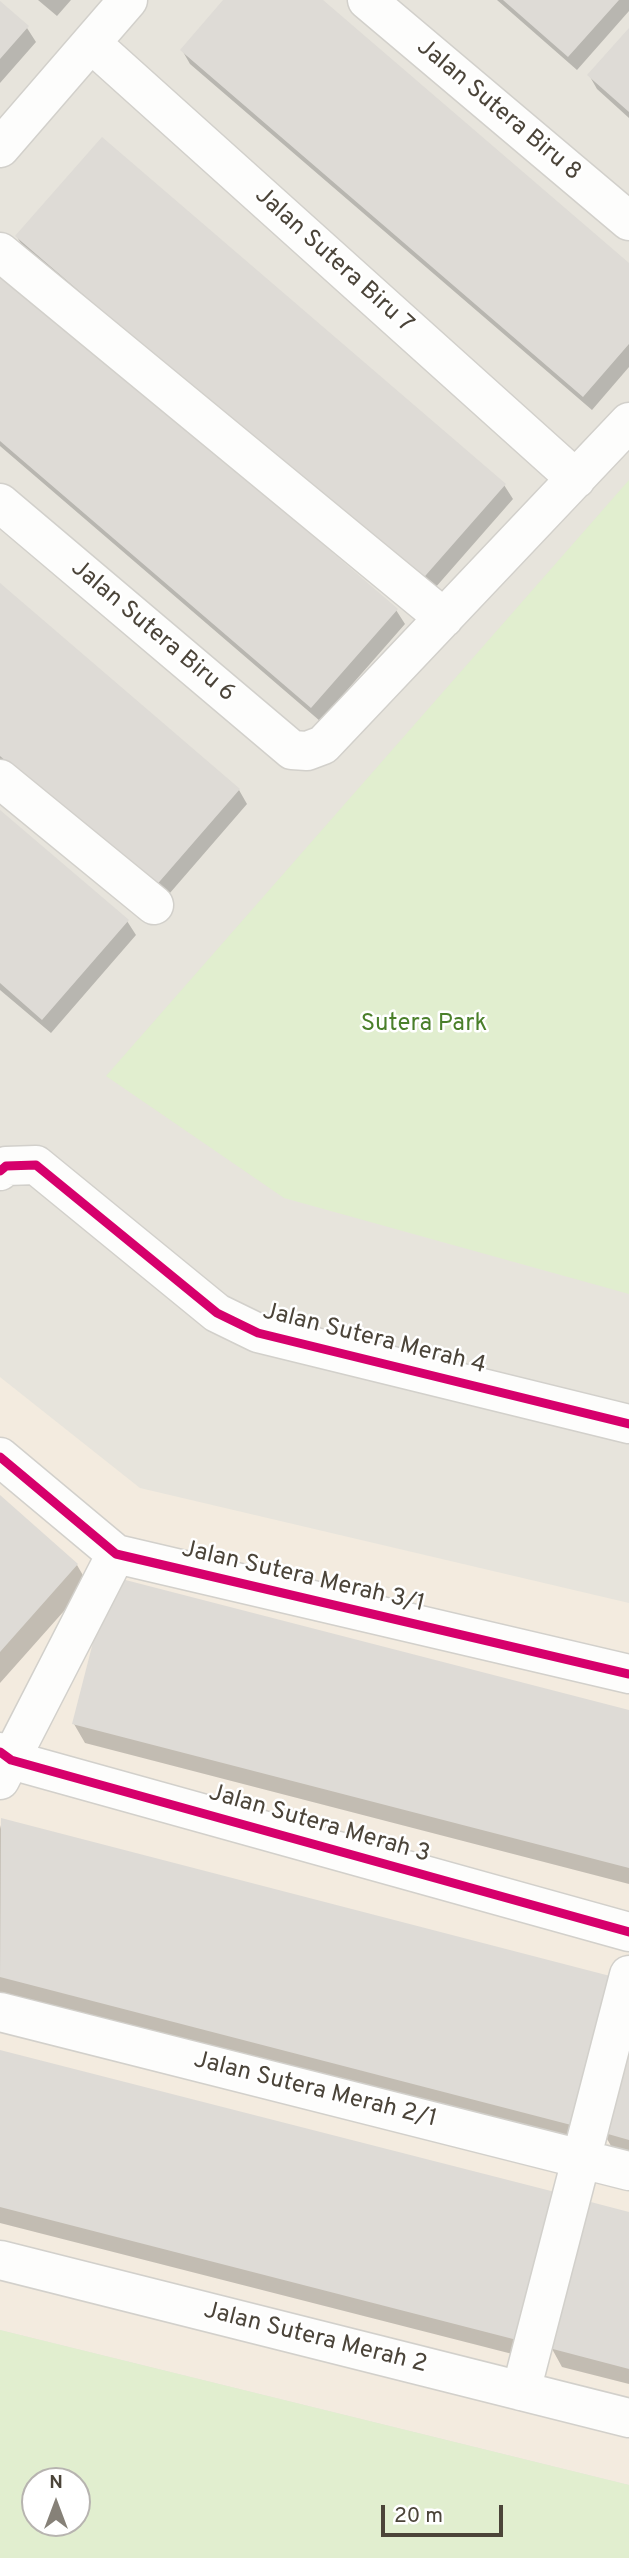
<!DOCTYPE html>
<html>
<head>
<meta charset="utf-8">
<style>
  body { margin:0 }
  #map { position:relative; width:629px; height:2558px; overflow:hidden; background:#f4f2ee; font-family:Overpass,sans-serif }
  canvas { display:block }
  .north { position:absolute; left:21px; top:2467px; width:70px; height:70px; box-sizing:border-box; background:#fff; border:2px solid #b7b4b0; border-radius:50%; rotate:0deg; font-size:19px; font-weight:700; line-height:28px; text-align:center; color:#4b4439 }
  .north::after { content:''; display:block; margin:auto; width:24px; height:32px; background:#868178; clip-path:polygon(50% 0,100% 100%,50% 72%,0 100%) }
  .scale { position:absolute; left:381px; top:2505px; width:122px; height:32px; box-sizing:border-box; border:4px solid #4b4439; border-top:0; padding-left:9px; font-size:21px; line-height:24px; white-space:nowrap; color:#4b4439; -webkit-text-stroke:5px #fff; paint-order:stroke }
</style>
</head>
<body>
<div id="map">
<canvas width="629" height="2558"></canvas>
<div class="north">N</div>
<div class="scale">20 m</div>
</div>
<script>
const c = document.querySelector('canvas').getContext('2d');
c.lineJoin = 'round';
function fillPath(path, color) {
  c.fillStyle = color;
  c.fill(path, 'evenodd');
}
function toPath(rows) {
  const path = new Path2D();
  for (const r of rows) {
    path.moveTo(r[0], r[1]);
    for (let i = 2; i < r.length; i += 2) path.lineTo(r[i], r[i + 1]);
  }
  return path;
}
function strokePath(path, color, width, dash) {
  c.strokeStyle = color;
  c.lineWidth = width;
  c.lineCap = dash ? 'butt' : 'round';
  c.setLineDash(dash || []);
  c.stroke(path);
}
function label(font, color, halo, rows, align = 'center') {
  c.font = font + ' Overpass,sans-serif';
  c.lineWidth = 5;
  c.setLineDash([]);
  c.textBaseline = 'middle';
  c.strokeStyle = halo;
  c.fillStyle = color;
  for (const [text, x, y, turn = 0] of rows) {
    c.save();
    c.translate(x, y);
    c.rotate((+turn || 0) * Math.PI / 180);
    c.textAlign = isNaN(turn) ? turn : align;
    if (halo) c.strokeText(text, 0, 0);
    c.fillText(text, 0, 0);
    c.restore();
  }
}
fillPath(toPath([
  [0,0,629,0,629,2558,0,2558],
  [35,2481,77,2481,77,2523,35,2523]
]), '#e7e4dc');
fillPath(toPath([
  [0,1377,140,1488,629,1603,629,2485,0,2330]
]), '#f3ebdf');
fillPath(toPath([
  [629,480,629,1294,284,1198,106,1076],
  [0,2330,629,2485,629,2558,0,2558],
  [35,2481,77,2481,77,2523,35,2523]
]), '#e1eecf');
fillPath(toPath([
  [38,0,71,0,57,16],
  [226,0,320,0,629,265,629,367,592,410,190,64,182,50],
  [497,0,629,0,629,11,577,70],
  [0,4,27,28,36,42,0,83],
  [629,30,629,118,597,89,589,75],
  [17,237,504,485,513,499,428,596,26,251],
  [0,269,396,610,405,624,320,721,0,446],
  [0,585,239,790,247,804,163,901,0,762],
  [0,812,127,921,136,935,51,1033,0,990],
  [0,1497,77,1565,88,1584,0,1683],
  [629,1712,629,1884,85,1743,74,1724],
  [2,1821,613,1979,586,2144,0,1992,0,1829],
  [629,2033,629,2155,614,2151,603,2132],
  [0,2052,554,2194,528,2358,0,2223],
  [629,2213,629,2384,562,2367,551,2347]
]), '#0003');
fillPath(toPath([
  [223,0,323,0,629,263,629,344,583,397,180,50],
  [503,0,619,0,568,57],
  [0,1,29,26,0,59],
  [629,28,629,112,587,75],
  [102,137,506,484,419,583,15,236],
  [0,267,398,609,311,708,0,441],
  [0,583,240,789,154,888,0,756],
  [0,810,129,920,42,1020,0,983],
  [0,1495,78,1564,0,1652],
  [110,1576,629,1710,629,1868,72,1724],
  [1,1818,614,1977,575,2126,0,1977],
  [629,2029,629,2140,601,2132],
  [0,2050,555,2192,517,2340,0,2207],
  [587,2201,629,2212,629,2369,549,2348]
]), '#dedbd6');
const minor = toPath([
  [367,0,629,221],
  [91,43,576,479],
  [0,148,128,0],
  [0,252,444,618],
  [0,503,292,750,307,751,323,745,629,422],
  [0,779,154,905],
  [0,1171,6,1166,36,1165,217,1313,258,1333,629,1424],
  [0,1457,116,1554,629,1674],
  [0,1752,11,1760,629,1932],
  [0,1780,116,1554],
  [0,2012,629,2171],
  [0,2260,629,2418],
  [521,2391,629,1975]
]);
strokePath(minor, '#d2d0cb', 41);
strokePath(minor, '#fdfdfc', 38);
strokePath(toPath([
  [0,1171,6,1166,36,1165,217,1313,258,1333,629,1424],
  [0,1457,116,1554,629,1674],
  [0,1752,11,1760,629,1932]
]), '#d6006c', 9);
label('24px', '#4b4439', '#fff', [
  ["Jalan Sutera Biru 8",498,111,40],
  ["Jalan Sutera Biru 7",333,261,42],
  ["Jalan Sutera Biru 6",152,632,40],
  ["Jalan Sutera Merah 4",374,1340,14],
  ["Jalan Sutera Merah 3/1",303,1578,13],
  ["Jalan Sutera Merah 3",319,1825,16],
  ["Jalan Sutera Merah 2/1",315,2091,14],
  ["Jalan Sutera Merah 2",315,2339,14]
]);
label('24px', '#4a7f2a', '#fff', [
  ["Sutera Park",424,1025]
]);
</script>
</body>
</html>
